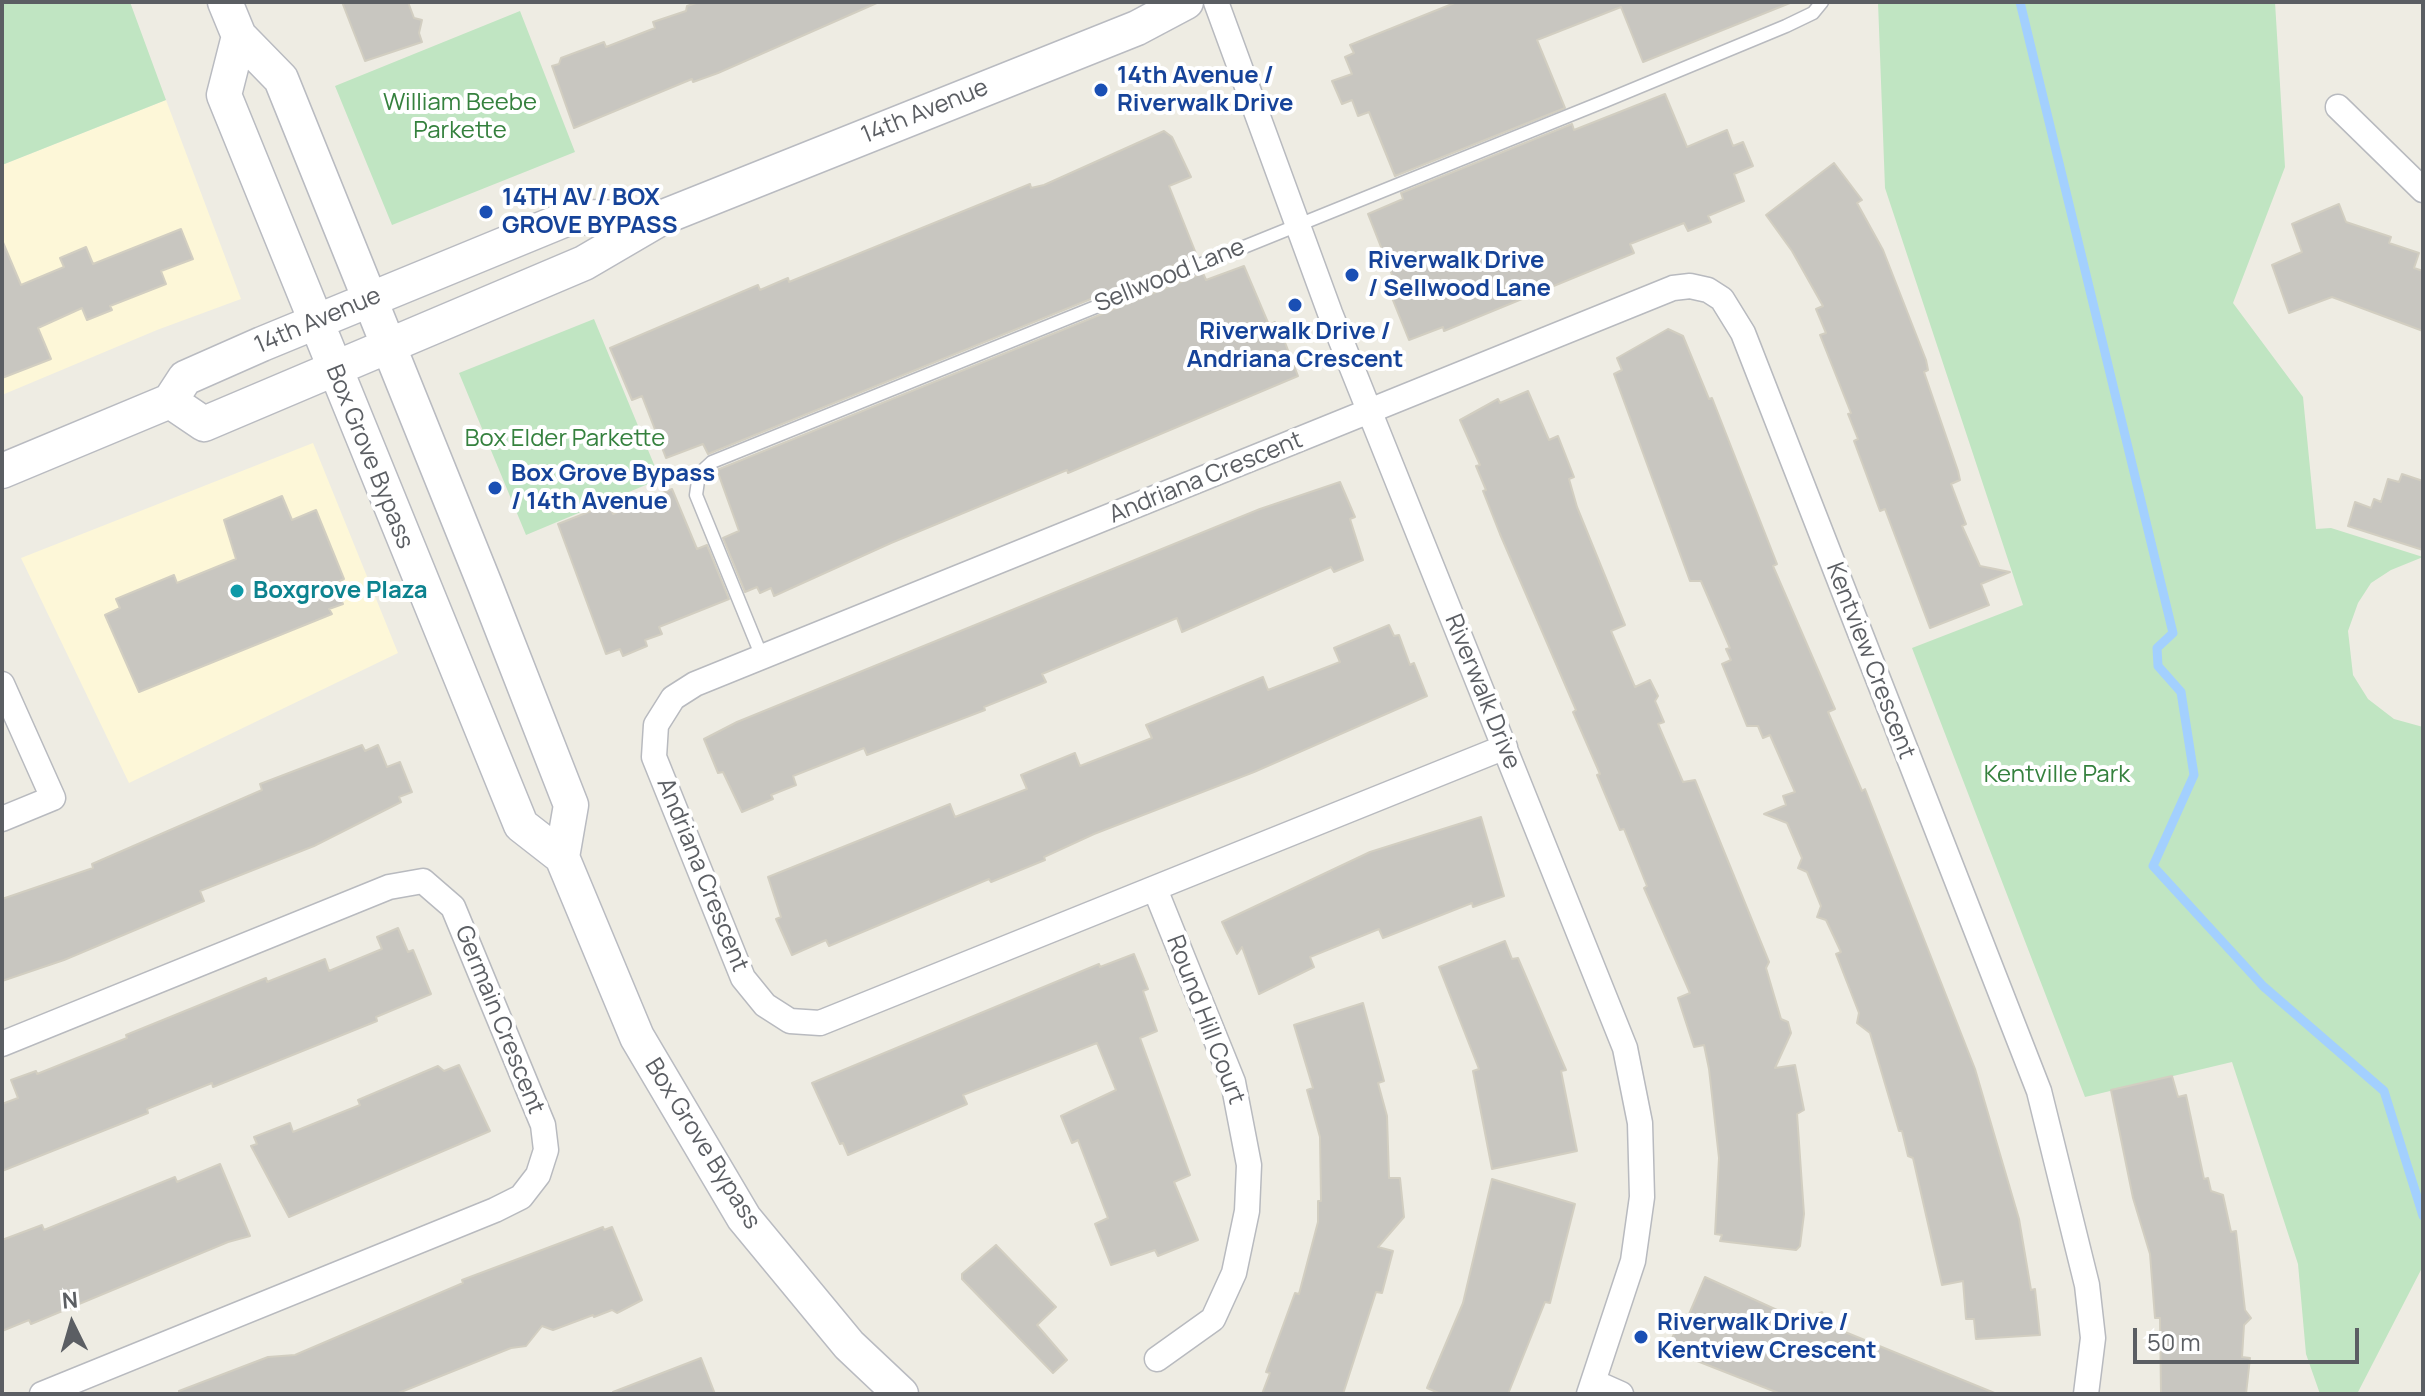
<!DOCTYPE html>
<html>
<head>
<meta charset="utf-8">
<style>
  body { margin:0 }
  #map { position:relative; width:2425px; height:1396px; overflow:hidden; background:#eeece3; font-family:Manrope,sans-serif }
  canvas { display:block }
  .frame { position:absolute; inset:0; border:4px solid #5b5e63; pointer-events:none }
  .north { position:absolute; left:32px; top:1284px; width:80px; height:80px; -webkit-text-stroke:6px #fff; paint-order:stroke; rotate:355deg; font-size:22px; font-weight:700; line-height:32px; text-align:center; color:#5b5e63 }
  .north::after { content:''; display:block; margin:auto; width:28px; height:36px; background:#5b5e63; clip-path:polygon(50% 0,100% 100%,50% 72%,0 100%) }
  .scale { position:absolute; left:2133px; top:1328px; width:226px; height:36px; box-sizing:border-box; border:4px solid #5b5e63; border-top:0; padding-left:10px; font-size:24px; line-height:28px; white-space:nowrap; color:#5b5e63; -webkit-text-stroke:6px #fff; paint-order:stroke }
</style>
</head>
<body>
<div id="map">
<canvas width="2425" height="1396"></canvas>
<div class="frame"></div>
<div class="north">N</div>
<div class="scale">50 m</div>
</div>
<script>
const c = document.querySelector('canvas').getContext('2d');
c.lineJoin = 'round';
function fillPath(path, color) {
  c.fillStyle = color;
  c.fill(path, 'evenodd');
}
function toPath(rows) {
  const path = new Path2D();
  for (const r of rows) {
    path.moveTo(r[0], r[1]);
    for (let i = 2; i < r.length; i += 2) path.lineTo(r[i], r[i + 1]);
  }
  return path;
}
function strokePath(path, color, width, dash) {
  c.strokeStyle = color;
  c.lineWidth = width;
  c.lineCap = dash ? 'butt' : 'round';
  c.setLineDash(dash || []);
  c.stroke(path);
}
function label(font, color, halo, rows, align = 'center') {
  c.font = font + ' Manrope,sans-serif';
  c.lineWidth = 8;
  c.setLineDash([]);
  c.textBaseline = 'middle';
  c.strokeStyle = halo;
  c.fillStyle = color;
  for (const [text, x, y, turn = 0] of rows) {
    c.save();
    c.translate(x, y);
    c.rotate((+turn || 0) * Math.PI / 180);
    c.textAlign = isNaN(turn) ? turn : align;
    if (halo) c.strokeText(text, 0, 0);
    c.fillText(text, 0, 0);
    c.restore();
  }
}
fillPath(toPath([
  [166,100,241,299,157,330,2,395,2,165],
  [313,443,398,653,129,783,21,558]
]), '#fdf7d8');
fillPath(toPath([
  [2,2,130,2,166,100,2,165],
  [1878,2,2275,2,2285,167,2233,303,2303,397,2316,529,2331,528,2423,557,2391,570,2371,583,2358,603,2348,631,2353,675,2368,699,2394,719,2423,727,2423,1266,2357,1394,2320,1394,2306,1354,2298,1264,2232,1062,2085,1097,1912,648,2023,605,1885,188],
  [520,11,575,152,392,225,335,86],
  [594,319,660,479,526,535,459,373]
]), '#c0e5c2');
strokePath(toPath([
  [2020,2,2173,633,2157,648,2158,666,2181,692,2194,775,2153,866,2263,986,2384,1091,2423,1216]
]), '#a3d0fe', 9);
const building = toPath([
  [342,2,408,2,414,18,422,20,419,33,422,42,365,61,342,2],
  [699,2,879,2,718,73,693,82,692,79,574,128,552,66,559,64,561,58,604,42,606,47,655,28,653,22,686,11,687,6,699,2],
  [1457,2,1790,2,1790,3,1643,62,1621,7,1537,40,1565,108,1395,176,1369,112,1358,116,1352,100,1342,104,1332,81,1352,74,1345,57,1354,53,1350,45,1457,2],
  [1665,94,1687,147,1727,130,1733,146,1743,142,1753,166,1734,174,1744,201,1708,216,1711,222,1688,231,1684,223,1630,244,1634,253,1444,331,1443,327,1409,340,1386,283,1394,280,1368,214,1403,199,1401,193,1572,124,1574,130,1665,94],
  [1164,131,1172,137,1191,177,1169,186,1197,256,708,454,703,444,666,458,642,396,632,400,610,348,758,285,760,290,788,278,789,282,1030,184,1031,188,1044,185,1164,131],
  [1834,163,1862,200,1857,203,1883,250,1926,360,1928,370,1924,372,1958,471,1960,480,1951,484,1966,524,1962,526,1980,566,2010,572,1981,584,1989,605,1930,628,1885,509,1880,511,1854,441,1858,439,1848,414,1851,413,1820,335,1826,333,1816,309,1823,306,1792,251,1766,215,1834,163],
  [2339,204,2346,222,2391,237,2389,243,2419,253,2414,268,2423,271,2423,331,2332,297,2289,313,2272,265,2302,252,2292,224,2339,204],
  [181,229,193,259,161,271,166,284,110,306,112,310,87,320,82,308,38,328,51,359,2,378,2,240,21,285,64,267,60,258,86,247,93,264,181,229],
  [1244,266,1269,325,1275,322,1279,327,1298,376,1068,473,1067,470,891,543,774,596,771,588,760,593,757,587,745,592,723,538,739,531,717,470,1203,273,1206,280,1244,266],
  [1668,329,1683,336,1709,399,1712,398,1777,564,1773,566,1835,709,1828,712,1862,791,1865,789,1975,1069,2019,1219,2031,1290,2035,1289,2040,1335,1976,1339,1974,1319,1966,1319,1963,1281,1942,1285,1913,1158,1908,1156,1902,1131,1899,1131,1870,1033,1857,1023,1859,1013,1836,954,1841,952,1826,920,1817,917,1821,906,1807,872,1798,868,1802,858,1787,823,1764,814,1786,805,1783,796,1795,792,1770,735,1763,738,1758,726,1747,726,1722,664,1731,660,1726,649,1730,648,1701,581,1690,581,1614,374,1622,370,1617,358,1668,329],
  [1528,391,1549,440,1558,436,1574,477,1569,479,1577,507,1625,625,1611,631,1635,687,1650,680,1658,696,1655,701,1664,722,1658,724,1683,782,1695,780,1769,962,1766,968,1781,1019,1788,1022,1791,1033,1775,1068,1795,1065,1804,1110,1797,1114,1804,1214,1800,1246,1796,1250,1720,1241,1722,1235,1715,1234,1719,1158,1709,1069,1704,1045,1694,1047,1678,998,1690,993,1644,888,1647,886,1624,829,1620,830,1597,775,1600,774,1573,712,1576,710,1500,534,1483,491,1486,490,1476,466,1480,465,1460,420,1498,399,1500,403,1528,391],
  [2402,474,2423,481,2423,550,2348,526,2355,502,2371,508,2374,499,2381,502,2388,479,2399,482,2402,474],
  [1340,482,1355,517,1350,519,1363,560,1334,572,1331,567,1182,632,1177,618,1042,674,1046,682,984,707,985,710,867,755,864,748,793,776,796,785,771,795,773,799,742,812,723,772,718,773,704,739,737,722,1260,509,1340,482],
  [672,489,697,549,707,545,729,599,659,627,662,634,645,640,647,646,623,656,620,649,606,654,558,524,609,504,613,514,672,489],
  [282,496,292,520,316,510,344,579,335,583,343,604,329,609,332,614,139,692,105,615,120,608,116,599,174,575,177,583,236,559,224,520,282,496],
  [1389,625,1394,636,1399,635,1410,665,1414,663,1427,696,1254,772,1094,834,1044,857,1045,860,991,882,989,879,829,946,826,940,792,955,776,919,781,917,768,877,950,804,955,817,1027,789,1021,775,1075,753,1080,766,1152,738,1146,725,1263,677,1268,690,1340,662,1334,648,1389,625],
  [362,745,365,751,378,745,387,767,400,762,412,792,399,797,401,802,314,846,200,891,204,901,64,960,2,981,2,899,93,868,92,864,262,790,260,784,362,745],
  [1481,817,1504,896,1473,907,1472,903,1383,938,1379,929,1310,957,1314,967,1259,994,1242,947,1237,954,1222,922,1370,852,1481,817],
  [398,928,408,952,413,950,431,994,376,1017,377,1021,213,1087,212,1083,147,1109,148,1113,2,1171,2,1104,18,1098,11,1080,36,1071,37,1074,127,1038,126,1035,266,978,267,982,325,959,329,971,382,949,377,937,398,928],
  [1505,941,1512,959,1518,958,1566,1070,1561,1071,1577,1151,1492,1169,1473,1071,1479,1069,1439,967,1505,941],
  [1134,954,1148,989,1143,991,1157,1031,1140,1038,1190,1175,1174,1182,1198,1240,1158,1256,1155,1250,1111,1265,1095,1224,1108,1218,1078,1140,1072,1143,1061,1116,1116,1090,1097,1043,963,1095,967,1104,848,1155,843,1143,840,1144,812,1083,1099,964,1100,967,1134,954],
  [1363,1003,1384,1081,1378,1083,1387,1116,1389,1178,1400,1178,1404,1217,1378,1247,1393,1251,1382,1293,1376,1292,1343,1394,1262,1394,1270,1373,1266,1372,1295,1293,1299,1294,1318,1222,1318,1201,1321,1201,1320,1137,1307,1090,1313,1088,1294,1025,1363,1003],
  [459,1065,490,1131,289,1217,251,1146,257,1144,254,1137,290,1123,293,1132,360,1105,358,1100,438,1066,444,1071,459,1065],
  [2172,1076,2178,1097,2186,1095,2204,1179,2208,1178,2211,1191,2223,1195,2231,1232,2236,1231,2245,1310,2251,1318,2244,1325,2242,1357,2250,1358,2246,1394,2161,1394,2160,1318,2155,1318,2150,1254,2133,1198,2111,1090,2172,1076],
  [220,1164,250,1236,228,1242,31,1324,29,1320,2,1331,2,1240,42,1225,44,1230,175,1177,177,1182,220,1164],
  [1492,1179,1575,1204,1550,1303,1545,1302,1508,1394,1441,1394,1427,1388,1463,1303,1492,1179],
  [603,1227,604,1230,612,1227,642,1300,617,1313,612,1310,594,1317,593,1315,553,1330,542,1326,526,1346,511,1348,396,1394,179,1394,179,1391,268,1357,295,1355,463,1283,462,1280,603,1227],
  [996,1245,1056,1307,1037,1325,1067,1360,1053,1373,962,1279,962,1274,996,1245],
  [1705,1277,1801,1321,1805,1314,1812,1317,1822,1312,1827,1323,1845,1332,1997,1394,1781,1394,1692,1359,1688,1361,1678,1357,1671,1341,1681,1317,1687,1319,1705,1277],
  [701,1358,715,1394,613,1394,613,1392,701,1358]
]);
fillPath(building, '#c8c6c0');
strokePath(building, '#d2cec1', 2);
const service = toPath([
  [762,657,696,495,699,474,712,462,1605,101,1786,26,1813,13,1822,2]
]);
const minor = toPath([
  [1216,2,1330,313,1625,1048,1640,1123,1642,1197,1633,1261,1589,1394],
  [2338,107,2423,190],
  [2,684,53,798,2,819],
  [1505,747,820,1023,790,1021,765,1005,743,978,654,757,656,725,673,698,695,684,1673,288,1690,286,1708,290,1722,299,1743,333,2039,1091,2087,1285,2093,1338,2086,1394],
  [1155,889,1233,1082,1249,1165,1247,1211,1234,1273,1213,1319,1157,1359],
  [2,1044,389,887,423,881,453,907,543,1125,546,1150,538,1175,521,1197,495,1210,42,1394],
  [1594,1382,1621,1394]
]);
const secondary = toPath([
  [225,2,239,36,281,79,485,585,571,805,562,857],
  [239,36,224,95,521,825,562,857,637,1037,744,1218,849,1345,901,1394],
  [170,401,204,424,584,263,661,218,1137,28,1186,2],
  [2,471,170,401,185,378,262,344,571,217,661,218]
]);
strokePath(service, '#b8babf', 15);
strokePath(minor, '#b8babf', 27);
strokePath(secondary, '#b9bbc1', 37);
strokePath(service, '#fff', 12);
strokePath(minor, '#fff', 24);
strokePath(secondary, '#fff', 34);
for (const [x, y, r, color] of [
  [1101,90,8,"#1a4fb4"],
  [486,212,8,"#1a4fb4"],
  [1352,275,8,"#1a4fb4"],
  [1295,305,8,"#1a4fb4"],
  [495,488,8,"#1a4fb4"],
  [237,591,8,"#0f9aa8"],
  [1641,1337,8,"#1a4fb4"]
]) {
  const dot = new Path2D();
  dot.arc(x, y, r, 0, 2 * Math.PI);
  c.fillStyle = color;
  c.fill(dot);
  strokePath(dot, '#fff', 3);
}
label('bold 24px', '#164399', '#fff', [
  ["14th Avenue /",1117,76],
  ["Riverwalk Drive",1117,104],
  ["14TH AV / BOX",502,198],
  ["GROVE BYPASS",502,226],
  ["Riverwalk Drive",1368,261],
  ["/ Sellwood Lane",1368,289],
  ["Riverwalk Drive /",1295,332,"center"],
  ["Andriana Crescent",1295,360,"center"],
  ["Box Grove Bypass",511,474],
  ["/ 14th Avenue",511,502],
  ["Riverwalk Drive /",1657,1323],
  ["Kentview Crescent",1657,1351]
], 'left');
label('24px', '#35813e', '#fff', [
  ["William Beebe",460,103],
  ["Parkette",460,131],
  ["Box Elder Parkette",565,439],
  ["Kentville Park",2057,775]
]);
label('24px', '#5b5e63', '#fff', [
  ["14th Avenue",925,112,-22],
  ["Sellwood Lane",1170,276,-22],
  ["14th Avenue",318,321,-23],
  ["Box Grove Bypass",369,457,68],
  ["Andriana Crescent",1206,478,-22],
  ["Kentview Crescent",1870,661,69],
  ["Riverwalk Drive",1482,692,68],
  ["Andriana Crescent",702,875,68],
  ["Germain Crescent",499,1020,68],
  ["Round Hill Court",1205,1020,69],
  ["Box Grove Bypass",702,1144,58]
]);
label('bold 24px', '#0d838f', '#fff', [
  ["Boxgrove Plaza",253,591]
], 'left');
</script>
</body>
</html>
